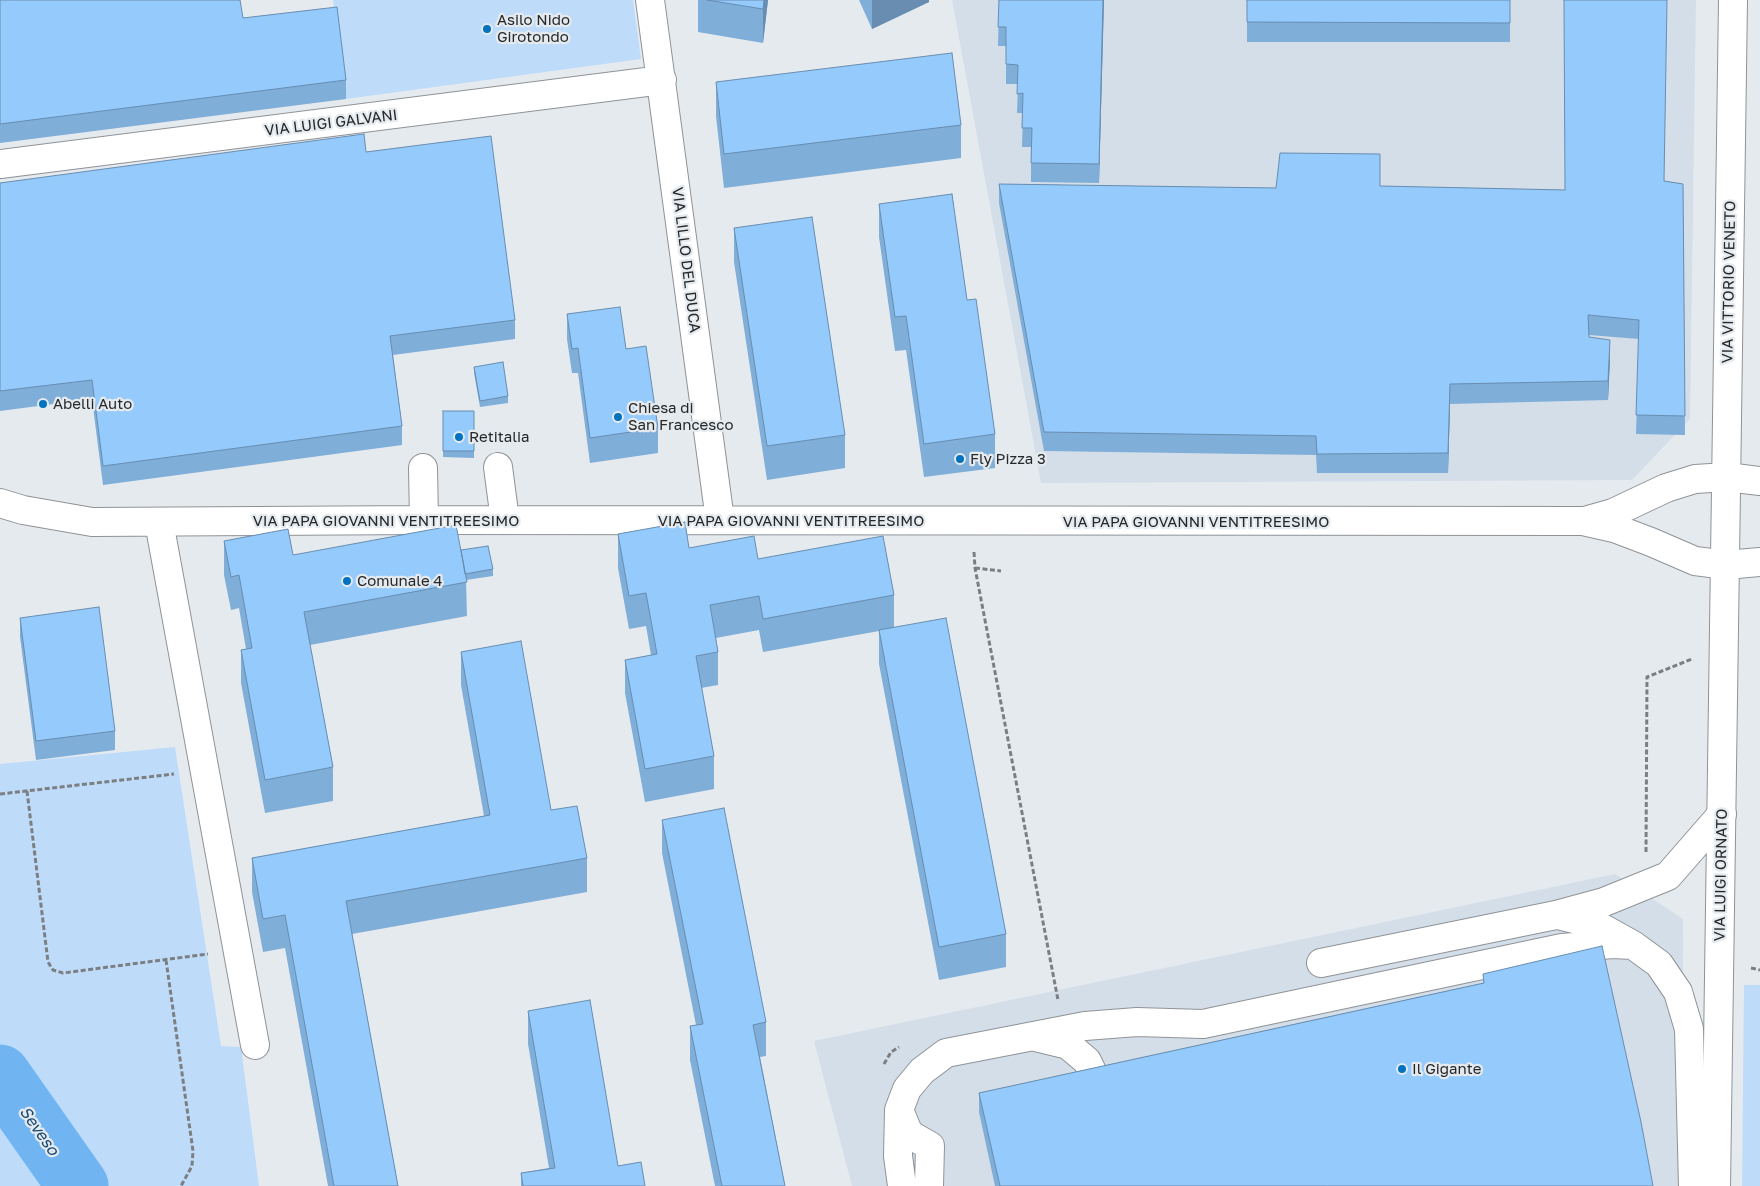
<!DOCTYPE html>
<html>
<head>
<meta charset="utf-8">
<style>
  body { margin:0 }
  canvas { display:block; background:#e5eaef }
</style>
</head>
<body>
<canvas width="1760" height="1186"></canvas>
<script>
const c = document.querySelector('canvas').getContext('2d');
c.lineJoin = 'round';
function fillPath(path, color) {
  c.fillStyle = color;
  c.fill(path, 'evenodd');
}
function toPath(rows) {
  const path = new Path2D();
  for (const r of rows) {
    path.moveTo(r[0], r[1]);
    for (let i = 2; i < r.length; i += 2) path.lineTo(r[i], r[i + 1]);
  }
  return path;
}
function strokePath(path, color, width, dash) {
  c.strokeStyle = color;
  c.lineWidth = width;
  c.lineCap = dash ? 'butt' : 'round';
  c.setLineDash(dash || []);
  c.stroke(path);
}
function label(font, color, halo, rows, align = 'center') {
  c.font = font + ' "Golos Text",sans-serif';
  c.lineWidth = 4.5;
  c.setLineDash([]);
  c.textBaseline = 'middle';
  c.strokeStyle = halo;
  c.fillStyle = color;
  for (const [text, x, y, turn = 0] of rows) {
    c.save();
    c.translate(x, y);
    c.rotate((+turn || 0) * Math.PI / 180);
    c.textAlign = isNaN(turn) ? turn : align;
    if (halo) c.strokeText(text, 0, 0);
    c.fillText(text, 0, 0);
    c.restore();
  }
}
fillPath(toPath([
  [952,0,1696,0,1690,419,1632,480,1041,483],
  [1615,874,1683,919,1682,1186,852,1186,814,1041]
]), '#d4dee9');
fillPath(toPath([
  [333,0,633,0,641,59,346,99],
  [175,747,221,1046,241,1047,259,1186,0,1186,0,764],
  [1744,985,1760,985,1760,1186,1742,1186]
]), '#bedcfa');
strokePath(toPath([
  [0,1075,78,1186]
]), '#71b4f2', 61);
const minor = toPath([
  [650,0,720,520],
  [0,164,662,80],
  [498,467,505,520],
  [423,468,424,520],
  [0,503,23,510,92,522,424,520,1583,521,1614,528,1651,542,1695,561,1726,565,1760,562],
  [1585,521,1613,513,1666,488,1695,479,1727,477,1760,481],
  [159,522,255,1045],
  [1558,915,1597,925,1633,945,1659,964,1678,992,1689,1029,1693,1186],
  [1321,963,1556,915,1604,902,1668,876,1722,814],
  [1035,1037,1068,1045,1087,1061,1099,1086],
  [899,1110,909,1134,930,1146,929,1186],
  [902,1186,898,1156,899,1110,907,1089,922,1071,946,1053,1085,1026,1137,1022,1203,1024,1562,948,1613,944,1633,945]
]);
const major = toPath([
  [1716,1186,1733,0]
]);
strokePath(minor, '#8f9397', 30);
strokePath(major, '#8f9397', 30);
strokePath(toPath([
  [974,552,975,568,1058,1000],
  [975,568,1001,571],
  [27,791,48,962,53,970,63,973,208,954],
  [0,794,174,774],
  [1646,852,1647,677,1692,659],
  [166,960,193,1151,192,1166,181,1186],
  [1751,968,1760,970],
  [884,1064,891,1052,899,1047]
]), '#7c7f82', 3, [5, 2.5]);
strokePath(minor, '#fff', 28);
strokePath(major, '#fff', 28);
fillPath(toPath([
  [0,0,243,18,346,80,346,99,0,143],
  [698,0,768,0,763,43,698,32],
  [859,0,929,0,929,2,872,29],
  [999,0,1104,0,1099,183,1031,182,1031,147,1022,147,1023,113,1017,113,1018,84,1006,84,1006,46,998,46],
  [1247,0,1510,0,1510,42,1247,42],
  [716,82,961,125,961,158,724,188,716,116],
  [366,152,515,320,515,339,393,355,402,426,402,445,103,485,92,399,0,411,0,183],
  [1664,181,1683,184,1685,435,1636,434,1639,339,1589,335,1589,337,1610,359,1608,400,1450,404,1448,473,1317,473,1316,455,1044,451,999,203,999,184,1276,188,1380,186,1565,190],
  [879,204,967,300,995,434,995,468,924,477,906,350,895,351,879,237],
  [734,228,845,435,845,468,767,480,734,262],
  [567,314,626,349,658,428,658,453,590,463,578,373,572,373,567,339],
  [474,367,508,396,508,403,480,407,474,373],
  [443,411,474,411,474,458,443,457],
  [618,534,689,548,758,559,894,595,894,627,1006,934,1006,967,939,980,879,664,879,631,763,652,759,630,716,638,718,652,718,685,701,688,714,756,714,789,645,802,625,693,625,660,651,655,646,626,629,629,618,568],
  [224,541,293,555,461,550,493,569,493,576,466,580,467,616,310,645,333,767,333,801,265,813,241,683,241,650,246,649,239,608,231,610,224,575],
  [20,618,115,731,115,750,36,760,20,637],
  [461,652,551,810,587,858,587,892,352,934,398,1186,328,1186,285,948,263,952,252,892,252,858,484,816,461,685],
  [662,820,766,1022,766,1056,760,1057,785,1186,715,1186,690,1060,690,1026,696,1025,662,853],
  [1483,974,1653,1186,995,1186,979,1112,979,1093,1483,983],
  [528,1011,618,1166,645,1186,521,1186,521,1173,549,1168,528,1044]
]), '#7faed9');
fillPath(toPath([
  [764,0,768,0,763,43,763,9],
  [872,0,929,0,929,2,872,29],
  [1103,0,1104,0,1099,183,1099,164],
  [1610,340,1610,359,1608,400,1608,381],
  [1450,384,1450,404,1448,473,1448,453]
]), '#688db0');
const building = toPath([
  [0,0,240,0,243,18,337,7,346,80,0,124,0,0],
  [707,0,764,0,763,9,707,0],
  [999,0,1103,0,1099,164,1031,163,1032,128,1022,128,1023,93,1017,94,1018,65,1006,64,1006,27,998,27,999,0],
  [1247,0,1510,0,1510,23,1247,22,1247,0],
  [1564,0,1667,0,1664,181,1683,184,1685,416,1636,415,1639,320,1588,315,1589,337,1610,340,1608,381,1450,384,1448,453,1317,454,1316,436,1044,432,999,184,1276,188,1280,153,1380,154,1380,186,1565,190,1564,0],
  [952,53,961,125,724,154,716,82,952,53],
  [364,134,366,152,491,136,515,320,390,336,402,426,103,466,92,380,0,391,0,183,364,134],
  [952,194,967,300,976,299,995,434,924,444,906,316,895,317,879,204,952,194],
  [812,217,845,435,767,446,734,228,812,217],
  [620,307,626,349,646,346,658,428,590,438,578,348,572,349,567,314,620,307],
  [503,362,508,396,480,401,474,367,503,362],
  [443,411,474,411,474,451,443,451,443,411],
  [685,522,689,548,754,536,758,559,883,536,894,595,763,619,759,596,710,605,718,652,696,656,714,756,645,769,625,660,657,654,646,593,629,596,618,534,685,522],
  [456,525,467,582,304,612,333,767,265,780,241,650,252,648,239,575,231,577,224,541,288,529,293,555,456,525],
  [488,546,493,569,465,574,461,550,488,546],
  [99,607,115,731,36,741,20,618,99,607],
  [946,618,1006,934,939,947,879,630,946,618],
  [521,641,551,810,577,806,587,858,346,901,398,1186,334,1186,285,915,263,919,252,858,490,815,461,652,521,641],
  [724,808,766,1022,753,1025,785,1186,722,1186,690,1026,703,1024,662,820,724,808],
  [1602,946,1641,1122,1653,1186,1000,1186,979,1093,1484,983,1483,974,1602,946],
  [590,1000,618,1166,641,1162,645,1186,523,1186,521,1173,555,1168,528,1011,590,1000]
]);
fillPath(building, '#94cafc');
strokePath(building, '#688db0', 1);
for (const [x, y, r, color] of [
  [487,29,5,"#0172bd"],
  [43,404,5,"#0172bd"],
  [618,417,5,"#0172bd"],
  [459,437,5,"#0172bd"],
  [960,459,5,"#0172bd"],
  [347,581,5,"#0172bd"],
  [1402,1069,5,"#0172bd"]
]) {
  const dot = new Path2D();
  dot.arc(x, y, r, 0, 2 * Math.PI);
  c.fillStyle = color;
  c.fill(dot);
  strokePath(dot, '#e5eaef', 2);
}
label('15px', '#252728', '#e5eaef', [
  ["Asilo Nido",497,20],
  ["Girotondo",497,37],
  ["Abelli Auto",53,404],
  ["Chiesa di",628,408],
  ["San Francesco",628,425],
  ["Retitalia",469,437],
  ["Fly Pizza 3",970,459],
  ["Comunale 4",357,581],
  ["Il Gigante",1412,1069]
], 'left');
label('15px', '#252728', '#e5eaef', [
  ["VIA LUIGI GALVANI",331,123,-7],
  ["VIA LILLO DEL DUCA",686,260,83],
  ["VIA VITTORIO VENETO",1729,282,-89],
  ["VIA PAPA GIOVANNI VENTITREESIMO",386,521],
  ["VIA PAPA GIOVANNI VENTITREESIMO",791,521],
  ["VIA PAPA GIOVANNI VENTITREESIMO",1196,522],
  ["VIA LUIGI ORNATO",1721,875,-89]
]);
label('italic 16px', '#184971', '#e5eaef', [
  ["Seveso",39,1131,55]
]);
</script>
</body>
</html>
